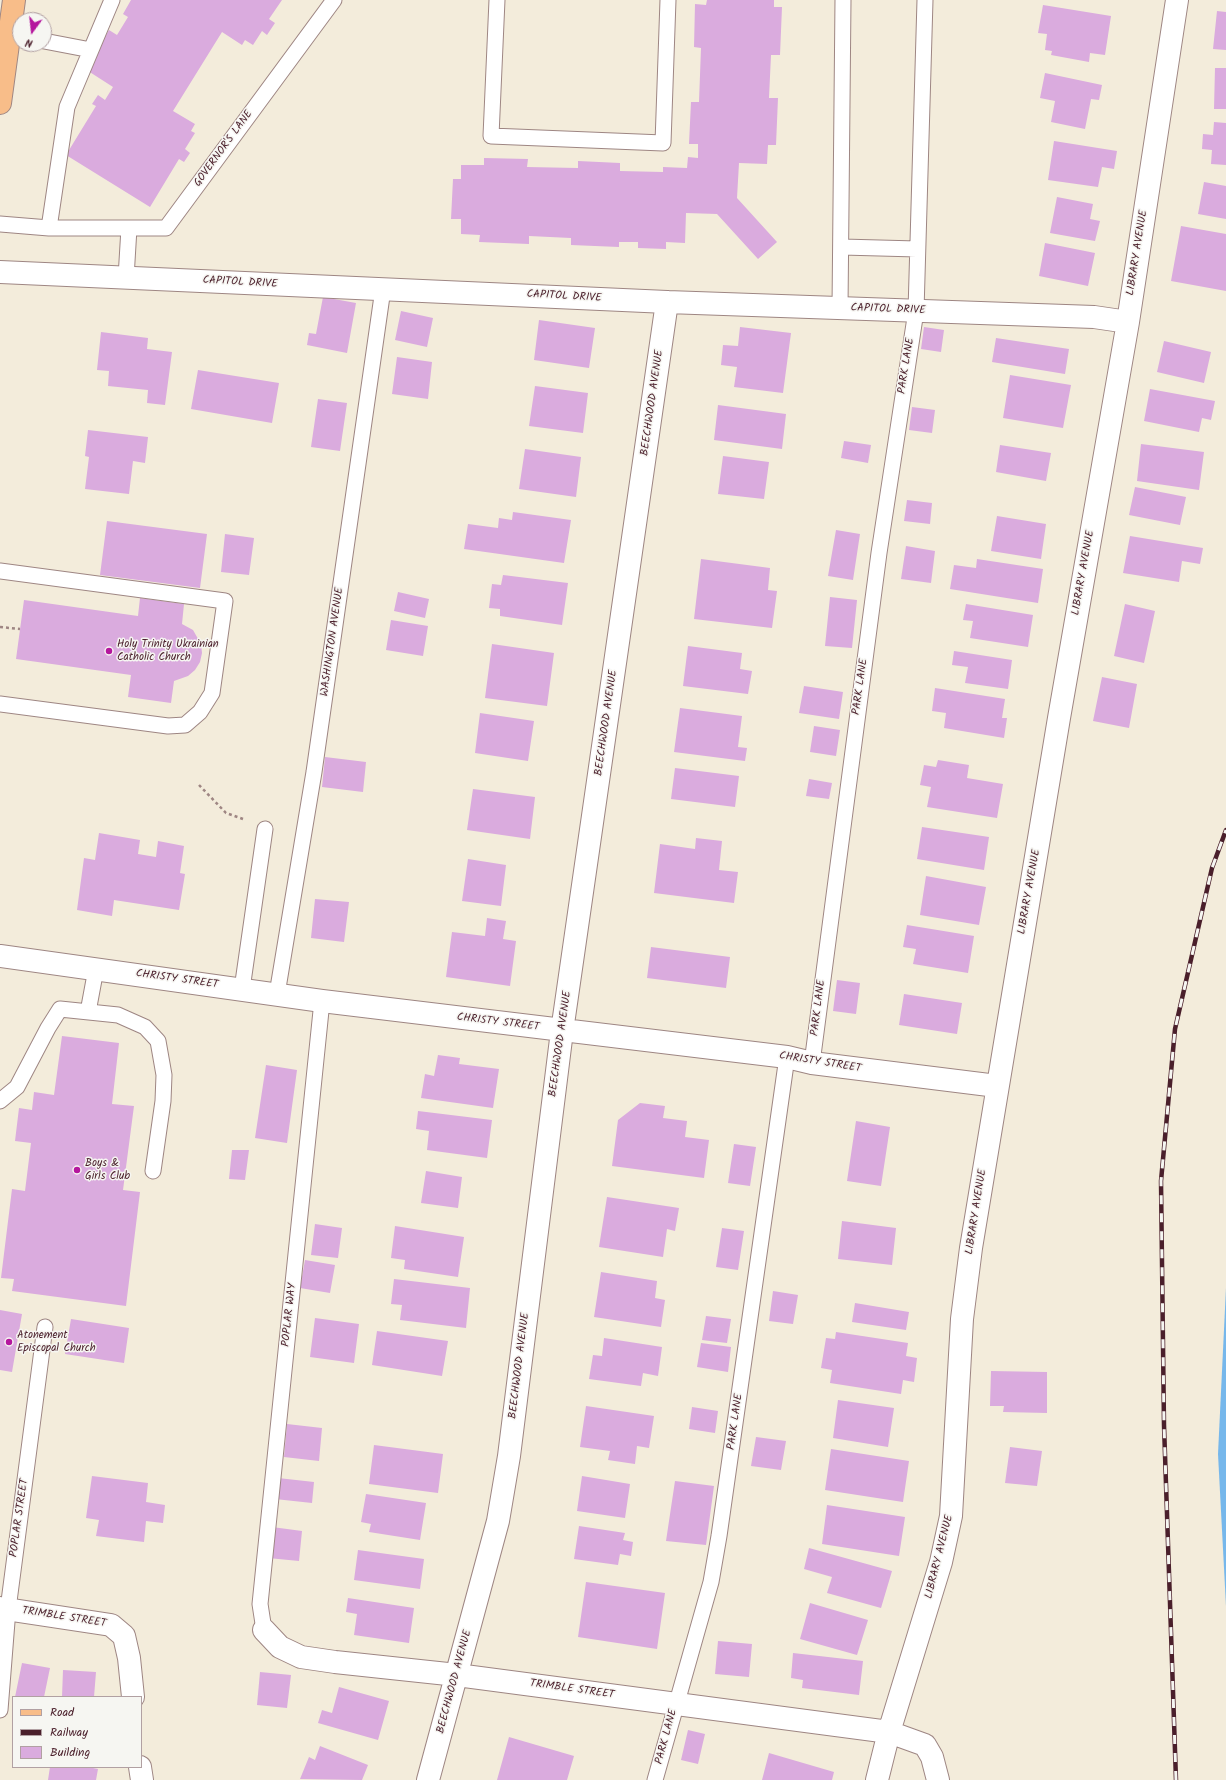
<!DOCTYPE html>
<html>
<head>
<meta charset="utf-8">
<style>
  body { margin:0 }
  #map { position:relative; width:1226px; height:1780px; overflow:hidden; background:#f3ecdb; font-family:Kalam,sans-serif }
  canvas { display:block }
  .legend { position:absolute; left:12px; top:1696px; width:130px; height:72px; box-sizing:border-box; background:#f6f6f2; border:1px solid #b1a0a2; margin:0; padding:5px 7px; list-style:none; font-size:12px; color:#4a1f2b }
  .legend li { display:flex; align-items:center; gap:8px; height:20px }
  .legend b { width:20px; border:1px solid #b1a0a2 }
  .north { position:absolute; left:12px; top:12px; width:40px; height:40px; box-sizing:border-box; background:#f6f6f2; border:1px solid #b1a0a2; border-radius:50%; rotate:195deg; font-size:11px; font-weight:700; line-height:16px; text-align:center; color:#4a1f2b }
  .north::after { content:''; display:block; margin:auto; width:14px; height:18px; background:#b5179e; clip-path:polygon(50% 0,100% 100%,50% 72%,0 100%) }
</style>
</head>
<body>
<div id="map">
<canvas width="1226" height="1780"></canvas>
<ul class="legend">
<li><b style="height:5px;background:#f8bd89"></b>Road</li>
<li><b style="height:5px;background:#4a1f2b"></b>Railway</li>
<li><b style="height:11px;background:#daabde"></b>Building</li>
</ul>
<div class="north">N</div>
</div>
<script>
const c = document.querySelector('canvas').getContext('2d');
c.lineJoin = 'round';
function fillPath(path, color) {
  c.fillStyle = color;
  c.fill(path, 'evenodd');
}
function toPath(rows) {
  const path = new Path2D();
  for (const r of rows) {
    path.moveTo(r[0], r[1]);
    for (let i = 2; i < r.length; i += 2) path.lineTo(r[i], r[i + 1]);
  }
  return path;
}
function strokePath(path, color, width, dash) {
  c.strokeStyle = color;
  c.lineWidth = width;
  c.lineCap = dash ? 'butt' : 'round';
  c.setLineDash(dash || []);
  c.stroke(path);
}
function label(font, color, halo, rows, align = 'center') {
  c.font = font + ' Kalam,sans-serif';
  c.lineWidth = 3;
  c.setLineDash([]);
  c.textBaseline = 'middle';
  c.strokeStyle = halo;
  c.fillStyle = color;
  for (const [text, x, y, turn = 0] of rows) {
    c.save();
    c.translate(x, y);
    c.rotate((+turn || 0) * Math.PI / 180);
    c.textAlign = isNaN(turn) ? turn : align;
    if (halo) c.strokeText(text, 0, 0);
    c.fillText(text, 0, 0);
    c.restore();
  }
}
fillPath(toPath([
  [1226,1288,1226,1606,1218,1454]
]), '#76b7eb');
fillPath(toPath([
  [131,0,282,0,269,19,275,23,267,35,262,31,253,45,245,40,242,45,222,32,173,111,195,124,191,131,195,133,185,149,190,153,184,162,179,159,150,207,66,155,96,106,92,104,98,95,105,100,113,87,85,69,109,30,117,35,128,17,123,14],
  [707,0,774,0,774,7,782,7,780,55,771,55,769,98,778,98,776,145,768,145,767,164,739,163,737,198,777,242,758,259,717,214,686,213,685,243,666,242,666,249,638,248,638,242,619,242,619,247,571,245,571,238,529,236,529,244,479,242,480,235,461,234,461,219,451,219,453,179,461,179,461,165,484,165,484,158,528,159,527,167,578,168,578,161,620,163,620,171,663,172,663,167,687,168,688,157,698,158,698,144,689,144,691,102,699,102,701,48,694,47,695,4,706,5],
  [1043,5,1111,16,1105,55,1090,53,1089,62,1051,55,1052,51,1045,50,1047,34,1038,33],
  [1217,11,1226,12,1226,50,1213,49],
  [1215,68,1226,68,1226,109,1214,109],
  [1045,73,1102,85,1099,100,1091,99,1085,129,1051,122,1055,101,1040,98],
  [1214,122,1226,123,1226,165,1211,164,1212,150,1202,149,1203,134,1213,135],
  [1054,141,1117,151,1114,169,1102,167,1098,187,1048,180],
  [1204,182,1226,186,1226,219,1198,214],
  [1057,197,1093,204,1090,219,1100,221,1095,241,1050,233],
  [1181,226,1226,234,1226,291,1171,281],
  [1045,243,1095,253,1088,286,1039,276],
  [323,297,356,303,347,353,307,345,309,333,316,334],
  [401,311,433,318,427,347,395,340],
  [539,320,595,328,589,368,534,360],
  [740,327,791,333,783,393,734,387,737,367,721,365,723,345,738,346],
  [924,327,944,330,941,352,921,349],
  [101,332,148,338,147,349,172,352,165,405,147,403,148,390,108,386,109,371,97,370],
  [996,338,1069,349,1065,374,992,362],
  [1164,341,1211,352,1204,383,1157,372],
  [397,357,432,362,428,399,392,394],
  [198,370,279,383,272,423,191,409],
  [1010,375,1071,385,1063,428,1003,418],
  [535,386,588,393,583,433,529,426],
  [1150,389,1215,401,1211,420,1202,418,1199,432,1144,421],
  [318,399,347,403,340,451,311,447],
  [718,405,786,414,782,449,714,440],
  [912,407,935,410,932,433,909,430],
  [88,430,148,437,145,463,133,461,129,494,85,489,89,457,85,456],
  [844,441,871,445,868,463,841,458],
  [1141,444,1204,452,1199,490,1137,481],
  [1000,445,1051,453,1046,481,996,472],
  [525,449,581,457,576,497,519,489],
  [723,456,769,462,764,499,718,494],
  [1135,487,1186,497,1180,525,1129,515],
  [907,500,932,503,930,524,904,521],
  [513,512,571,520,564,563,464,549,468,524,498,528,499,518,512,520],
  [997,516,1046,524,1041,559,991,551],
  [107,521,207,534,200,588,100,575],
  [836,530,860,534,853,580,828,576],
  [225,534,254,538,249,575,221,572],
  [1130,536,1203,548,1200,564,1182,561,1179,582,1123,573],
  [906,546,935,551,931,583,901,579],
  [701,559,770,568,768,590,777,591,772,628,694,619],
  [977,559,1043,569,1038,603,950,589,954,565,976,568],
  [503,575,568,583,562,625,500,616,500,609,489,608,492,584,501,585],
  [398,592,429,599,425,618,394,611],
  [830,597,857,600,852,648,825,646],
  [140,598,184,604,182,624,193,630,201,644,202,653,200,662,195,670,188,676,174,681,171,703,128,697,131,675,16,659,24,600,138,616],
  [966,604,1033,615,1028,647,970,638,973,621,963,620],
  [1125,604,1155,611,1144,663,1114,656],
  [391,620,428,626,423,656,386,650],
  [492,644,554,653,547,706,485,698],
  [688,646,742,653,740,669,752,671,748,694,683,686],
  [954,651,1012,660,1008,689,965,683,968,667,952,665],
  [1102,677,1137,684,1129,728,1093,721],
  [804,686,843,692,839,719,799,713],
  [935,688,1005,699,1002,718,1007,718,1004,738,944,728,946,713,932,711],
  [680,708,742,716,738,747,747,748,745,761,674,752],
  [480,713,534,721,528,761,475,753],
  [814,726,840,730,836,756,810,752],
  [325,757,366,762,363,792,322,787],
  [938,760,969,765,967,778,1003,784,997,818,927,807,931,787,920,785,924,765,936,767],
  [675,768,739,776,735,807,671,799],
  [809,779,832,783,829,799,806,796],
  [473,789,535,797,530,839,467,830],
  [922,827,989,837,984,870,917,859],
  [99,833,140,840,138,854,156,857,158,841,184,846,180,873,185,874,179,910,114,900,112,916,77,910,84,858,95,860],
  [696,838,722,841,719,870,738,872,734,903,654,893,660,844,695,849],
  [468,859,506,865,501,906,462,901],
  [926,876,986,887,979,925,920,915],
  [315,899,349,902,344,942,311,938],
  [487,918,506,921,503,939,516,941,510,986,446,977,452,932,485,936],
  [907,925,974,936,968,973,913,964,916,949,903,947],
  [651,947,730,957,726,988,647,978],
  [837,980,860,983,856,1014,833,1011],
  [904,994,962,1003,957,1034,899,1025],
  [62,1036,119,1043,112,1104,134,1106,123,1190,140,1192,126,1306,12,1291,14,1279,1,1278,12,1189,25,1191,31,1143,15,1141,19,1108,32,1110,34,1092,54,1095],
  [438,1055,460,1058,459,1064,499,1069,493,1108,421,1098,425,1074,434,1076],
  [266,1065,297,1070,287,1143,255,1138],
  [640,1103,665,1106,663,1118,687,1121,685,1137,709,1140,704,1178,612,1166,618,1120],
  [418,1111,492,1120,487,1158,427,1150,429,1131,416,1129],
  [856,1121,890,1127,881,1186,847,1181],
  [734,1144,756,1147,750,1186,728,1183],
  [232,1150,249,1150,245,1180,229,1179],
  [426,1171,462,1177,458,1208,421,1203],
  [607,1197,679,1208,675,1231,667,1229,663,1257,599,1247],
  [842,1221,896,1228,892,1265,838,1259],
  [315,1224,342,1228,338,1258,311,1255],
  [395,1226,464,1237,458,1277,404,1269,405,1260,391,1258],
  [722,1228,744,1231,738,1270,716,1267],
  [305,1260,335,1265,330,1293,300,1288],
  [601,1272,657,1281,655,1298,665,1300,661,1327,594,1317],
  [394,1279,470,1288,466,1328,400,1320,402,1305,391,1304],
  [773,1291,798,1295,793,1324,769,1321],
  [855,1303,909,1312,906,1330,852,1322],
  [0,1310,22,1314,12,1372,0,1370],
  [706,1316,731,1319,727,1343,702,1340],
  [315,1318,359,1324,354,1363,310,1357],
  [71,1319,129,1328,124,1363,65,1354],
  [377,1331,448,1341,442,1376,372,1365],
  [836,1332,908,1343,906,1356,917,1358,914,1382,903,1380,901,1394,830,1383,832,1370,821,1368,826,1338,835,1339],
  [604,1338,662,1347,658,1376,643,1373,641,1386,589,1379,593,1355,602,1356],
  [701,1343,731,1347,728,1372,697,1367],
  [991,1371,1047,1372,1047,1413,1003,1412,1004,1406,990,1406],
  [838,1400,894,1408,888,1447,833,1438],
  [586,1406,654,1416,649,1448,637,1446,635,1464,608,1460,610,1451,580,1447],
  [692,1407,718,1411,715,1433,689,1429],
  [287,1424,322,1428,319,1461,284,1457],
  [756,1437,786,1441,781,1470,751,1466],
  [374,1445,443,1454,438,1493,369,1484],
  [1010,1447,1042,1451,1037,1486,1005,1483],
  [831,1449,909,1461,903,1502,825,1490],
  [92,1476,148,1483,146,1502,165,1505,163,1523,146,1521,144,1542,96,1536,99,1520,86,1518],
  [582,1476,630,1484,625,1518,577,1511],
  [278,1478,314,1482,312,1503,275,1499],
  [675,1481,714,1486,706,1545,666,1541],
  [366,1494,426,1503,420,1540,369,1532,371,1524,361,1522],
  [827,1505,905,1517,899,1556,822,1544],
  [579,1526,625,1533,623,1540,633,1542,631,1556,620,1554,618,1565,574,1559],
  [272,1527,302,1531,299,1561,268,1558],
  [809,1548,892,1571,881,1608,827,1593,832,1577,804,1569],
  [358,1550,424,1559,420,1589,354,1580],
  [586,1582,665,1593,657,1649,578,1637],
  [348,1598,414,1608,409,1643,354,1635,357,1614,346,1612],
  [810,1603,868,1620,857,1655,800,1639],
  [718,1641,752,1644,749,1677,715,1674],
  [793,1653,863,1661,859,1695,802,1688,803,1680,791,1678],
  [22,1663,50,1668,44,1697,15,1697],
  [63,1670,96,1672,94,1697,62,1697],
  [260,1672,291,1675,287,1708,257,1705],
  [339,1687,389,1701,378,1740,318,1723,322,1710,332,1713],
  [688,1730,705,1734,698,1764,681,1760],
  [509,1737,574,1756,567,1780,497,1780],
  [320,1746,368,1765,362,1780,300,1779,309,1757,315,1760],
  [769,1753,834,1772,832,1780,762,1780],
  [50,1767,88,1767,98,1769,96,1780,48,1780]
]), '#daabde');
const service = toPath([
  [112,0,67,107,49,228,129,228],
  [497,0,491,136,663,143,668,0],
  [44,41,91,50],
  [0,224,49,228],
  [842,247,917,249],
  [126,278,129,228,166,228,334,0],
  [840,308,843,0],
  [0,571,225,601,212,693,200,712,185,725,168,726,0,704],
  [242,989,265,829],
  [277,994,314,772,383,289],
  [88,1012,96,969],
  [812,1063,879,553,916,311,925,0],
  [0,1101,17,1087,48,1028,60,1009,118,1015,145,1027,158,1041,164,1075,163,1101,153,1171],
  [264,1630,260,1604,322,1001],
  [0,1710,8,1609,45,1327],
  [655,1780,711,1582,719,1536,787,1057]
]);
const minor = toPath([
  [0,272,667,302,1094,317,1128,322],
  [0,956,322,1001,787,1057,812,1063,997,1086],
  [0,1608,111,1625,124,1636,129,1658,133,1697],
  [264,1630,280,1647,301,1657,335,1662,457,1675,889,1732,925,1745,932,1757,938,1780],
  [140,1767,142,1780],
  [428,1780,498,1521,509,1456,562,1031,667,302],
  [877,1780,889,1732,941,1562,951,1516,962,1319,971,1248,1059,718,1128,322,1177,0]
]);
const primary = toPath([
  [0,103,14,0]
]);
strokePath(service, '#9e8683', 17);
strokePath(minor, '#9e8683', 24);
strokePath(primary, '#9e8683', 24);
strokePath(toPath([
  [0,627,20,629],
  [199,785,226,813,243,819]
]), '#9e8683', 2.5, [3, 3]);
strokePath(service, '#fff', 15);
strokePath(minor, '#fff', 22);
strokePath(primary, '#f8bd89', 22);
const rail = toPath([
  [1176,1780,1164,1425,1161,1181,1175,1029,1212,868,1226,830]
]);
strokePath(rail, '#4a1f2b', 4.5);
strokePath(rail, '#f6f6f2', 3, [9]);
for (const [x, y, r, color] of [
  [109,651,4,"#b5179e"],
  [77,1170,4,"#b5179e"],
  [9,1342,4,"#b5179e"]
]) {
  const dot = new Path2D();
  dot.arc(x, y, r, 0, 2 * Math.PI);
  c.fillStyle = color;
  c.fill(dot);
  strokePath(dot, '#f6f6f2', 1.5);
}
label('11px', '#4a1f2b', '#f6f6f2', [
  ["GOVERNOR'S LANE",224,149,-54],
  ["LIBRARY AVENUE",1138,253,-81],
  ["CAPITOL DRIVE",240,283,3],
  ["CAPITOL DRIVE",564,297,3],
  ["CAPITOL DRIVE",888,310,2],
  ["PARK LANE",907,366,-81],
  ["BEECHWOOD AVENUE",653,403,-82],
  ["LIBRARY AVENUE",1084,573,-80],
  ["WASHINGTON AVENUE",333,642,-82],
  ["PARK LANE",861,687,-82],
  ["BEECHWOOD AVENUE",607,723,-82],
  ["LIBRARY AVENUE",1030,892,-80],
  ["CHRISTY STREET",177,980,8],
  ["PARK LANE",819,1008,-83],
  ["CHRISTY STREET",498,1023,7],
  ["BEECHWOOD AVENUE",561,1044,-82],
  ["CHRISTY STREET",820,1063,9],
  ["LIBRARY AVENUE",977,1212,-81],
  ["POPLAR WAY",290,1315,-84],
  ["BEECHWOOD AVENUE",520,1366,-83],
  ["PARK LANE",736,1422,-82],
  ["POPLAR STREET",20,1518,-82],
  ["LIBRARY AVENUE",940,1557,-76],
  ["TRIMBLE STREET",64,1618,9],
  ["BEECHWOOD AVENUE",455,1682,-75],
  ["TRIMBLE STREET",572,1690,8],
  ["PARK LANE",667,1737,-75]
]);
label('11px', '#4a1f2b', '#f6f6f2', [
  ["Holy Trinity Ukrainian",117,645],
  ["Catholic Church",117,658],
  ["Boys &",85,1164],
  ["Girls Club",85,1177],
  ["Atonement",17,1336],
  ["Episcopal Church",17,1349]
], 'left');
</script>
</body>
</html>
